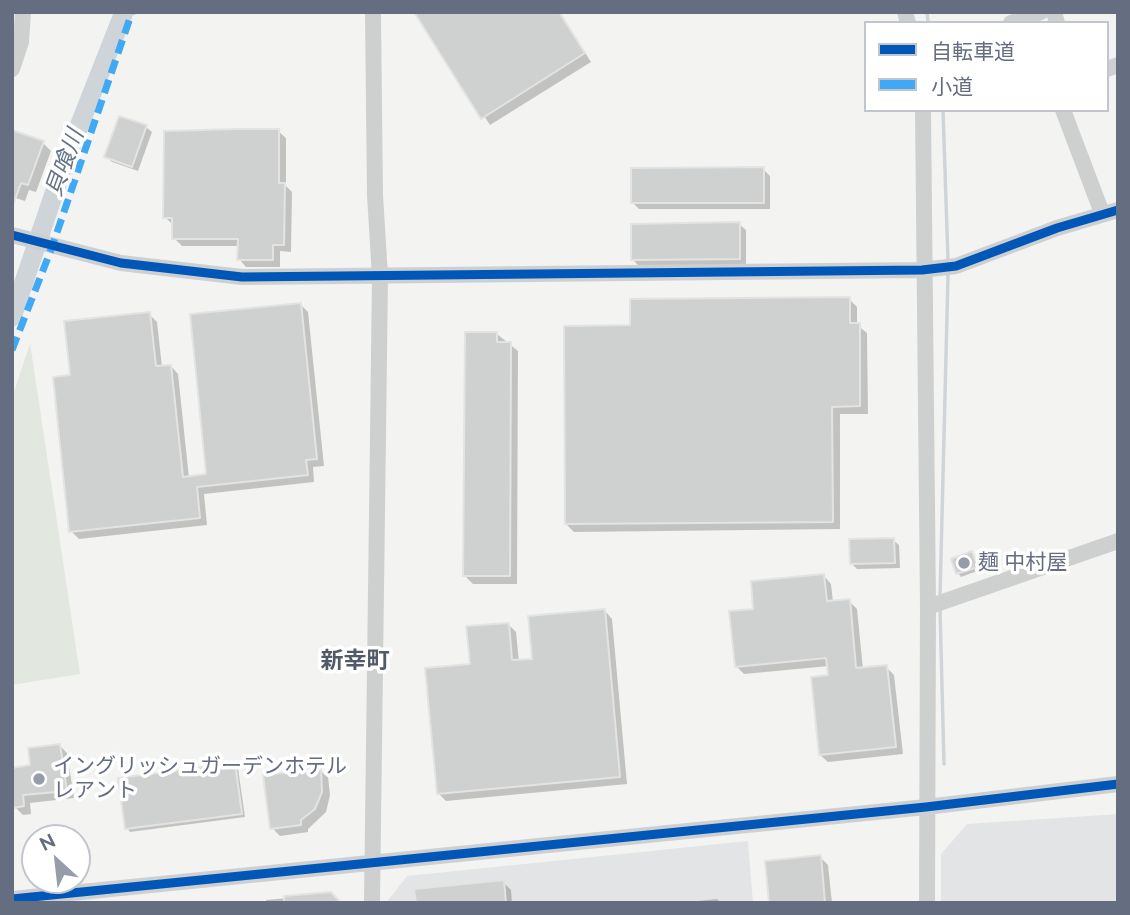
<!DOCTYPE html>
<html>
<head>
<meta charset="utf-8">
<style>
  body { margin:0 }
  #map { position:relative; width:1130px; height:915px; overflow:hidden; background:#f3f4f2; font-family:Raleway,"Noto Sans JP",sans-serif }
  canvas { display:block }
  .frame { position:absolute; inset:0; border:14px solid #656d81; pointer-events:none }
  .legend { position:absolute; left:864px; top:21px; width:245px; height:91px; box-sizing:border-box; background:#fff; border:2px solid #c1c5cd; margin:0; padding:9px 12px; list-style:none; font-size:21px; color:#656d81 }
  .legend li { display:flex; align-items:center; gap:14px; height:35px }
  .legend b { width:35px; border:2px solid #c1c5cd }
  .north { position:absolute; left:21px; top:824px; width:70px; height:70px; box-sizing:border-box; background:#fff; border:2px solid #c1c5cd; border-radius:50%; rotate:333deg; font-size:19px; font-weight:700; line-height:28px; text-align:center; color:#656d81 }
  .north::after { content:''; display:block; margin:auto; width:24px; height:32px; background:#979ca9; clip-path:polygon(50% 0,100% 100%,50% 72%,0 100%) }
</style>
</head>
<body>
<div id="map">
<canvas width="1130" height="915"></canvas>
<div class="frame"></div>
<ul class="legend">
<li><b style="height:9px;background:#0057b8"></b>自転車道</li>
<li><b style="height:9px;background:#3fa9f5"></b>小道</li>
</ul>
<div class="north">N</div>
</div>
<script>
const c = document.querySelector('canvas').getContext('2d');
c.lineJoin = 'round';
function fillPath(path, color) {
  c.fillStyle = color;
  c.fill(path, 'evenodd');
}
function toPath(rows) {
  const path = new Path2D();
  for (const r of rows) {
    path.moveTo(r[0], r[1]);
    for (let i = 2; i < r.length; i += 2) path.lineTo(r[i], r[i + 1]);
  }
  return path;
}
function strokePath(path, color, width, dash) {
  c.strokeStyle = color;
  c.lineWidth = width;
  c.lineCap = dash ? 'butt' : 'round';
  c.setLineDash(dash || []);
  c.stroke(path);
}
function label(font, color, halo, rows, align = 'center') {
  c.font = font + ' Raleway,"Noto Sans JP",sans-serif';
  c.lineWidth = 7;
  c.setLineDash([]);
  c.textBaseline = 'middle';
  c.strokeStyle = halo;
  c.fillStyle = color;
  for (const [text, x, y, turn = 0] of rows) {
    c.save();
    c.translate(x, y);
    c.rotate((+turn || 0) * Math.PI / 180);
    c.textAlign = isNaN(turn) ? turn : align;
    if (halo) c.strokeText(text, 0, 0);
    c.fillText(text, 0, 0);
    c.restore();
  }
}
fillPath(toPath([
  [1118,814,1118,903,941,903,941,854,967,824],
  [748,841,753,903,386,903,407,876]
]), '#e3e4e5');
fillPath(toPath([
  [30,343,80,674,12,685,12,398]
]), '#e2e7e0');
fillPath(toPath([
  [416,12,560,12,591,62,490,125],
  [146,127,152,132,138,171,112,162,106,157],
  [278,131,286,138,286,186,292,192,291,252,280,251,280,267,246,267,239,259,239,246,182,246,174,238,173,225,165,217],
  [12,132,43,143,51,151,36,192,29,190,25,201,12,197],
  [763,169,770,176,770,209,639,209,633,203],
  [739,224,746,230,746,265,639,266,633,260],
  [849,299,857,307,857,325,867,333,868,414,840,414,840,529,574,532,566,524],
  [300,304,308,312,324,466,313,467,314,482,204,494,207,525,79,539,71,531,72,377,149,314,157,322,162,367,171,366,178,374,189,478,208,476],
  [497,334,518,351,517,584,473,584,465,576],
  [893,540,899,545,900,568,857,569,851,563],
  [972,553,980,570,961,577,958,573],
  [824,576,831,584,833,602,849,601,857,609,863,669,886,667,894,675,903,754,828,762,820,755,829,666,744,674,736,666,755,610],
  [605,611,612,619,627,784,446,801,438,793,472,666,508,624,516,632,519,662,534,660],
  [59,745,67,753,74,798,30,803,31,814,23,815,12,804,12,759,14,769,32,767],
  [235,765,238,768,245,817,130,832,127,828],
  [320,770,328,777,330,795,326,812,308,829,308,832,280,836,272,828],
  [820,857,828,865,832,903,771,903],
  [503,882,511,890,512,903,417,903],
  [330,894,339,903,267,903,266,900],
  [717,899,721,903,679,903]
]), '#0003');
strokePath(toPath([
  [927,12,928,23],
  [943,110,948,261],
  [940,597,948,275],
  [940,608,944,764]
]), '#cfd4d8', 3.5);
strokePath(toPath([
  [12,317,63,167,124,12]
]), '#cfd4d8', 19);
const building = toPath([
  [414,12,559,12,585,53,481,119,414,12],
  [119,116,147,125,132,167,104,157,119,116],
  [239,129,279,129,279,183,285,183,284,245,273,245,273,260,237,260,238,239,172,239,172,218,163,218,164,131,239,129],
  [12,130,44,141,28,185,21,183,13,205,12,130],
  [764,167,764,203,631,203,631,168,764,167],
  [740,222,740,259,631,260,631,224,740,222],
  [850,297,850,323,860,323,860,406,832,407,833,522,565,524,564,326,630,325,630,299,850,297],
  [301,303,317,459,306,460,308,475,197,487,200,518,69,532,53,377,70,375,64,321,150,312,156,366,171,365,183,477,206,474,190,314,301,303],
  [465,332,497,332,497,342,511,342,510,576,463,576,465,332],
  [894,538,895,563,850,564,849,539,894,538],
  [972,551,978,567,956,574,951,559,972,551],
  [824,574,827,601,850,599,856,668,887,665,896,747,819,755,811,677,828,675,826,658,735,667,729,611,753,609,751,581,824,574],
  [605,609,620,777,437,794,425,668,470,664,466,626,509,623,512,660,532,659,528,616,605,609],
  [60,744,67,791,23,795,24,806,13,808,12,768,30,765,28,748,60,744],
  [235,763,242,814,125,829,118,778,235,763],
  [321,768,322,792,315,809,301,820,301,825,270,829,263,775,321,768],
  [821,855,825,903,769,903,765,861,821,855],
  [504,880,506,903,416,903,414,889,504,880],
  [331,892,341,903,284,903,284,896,331,892]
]);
fillPath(building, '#cfd0d0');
strokePath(building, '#e2e3e2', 2);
strokePath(toPath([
  [905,12,908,23],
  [1054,12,1057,23],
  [1011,23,1041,12],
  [12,69,21,42,23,12],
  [1107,69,1118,65],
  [923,110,928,607,927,903],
  [1063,110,1102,213],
  [12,235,121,263,242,277,922,270,956,266,1057,228,1118,210],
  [928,607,1118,541],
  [12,899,926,807,1118,784],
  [372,903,380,277,375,195,373,12]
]), '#cecfcf', 16);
strokePath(toPath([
  [12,350,52,247,132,12]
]), '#3fa9f5', 7, [14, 7]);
strokePath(toPath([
  [12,235,121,263,242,277,922,270,956,266,1057,228,1118,210],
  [12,899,926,807,1118,784]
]), '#0057b8', 9);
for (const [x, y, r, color] of [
  [964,563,7,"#979ca9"],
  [39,779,7,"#979ca9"]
]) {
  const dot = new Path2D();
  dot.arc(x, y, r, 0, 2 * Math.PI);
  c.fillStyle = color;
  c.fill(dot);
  strokePath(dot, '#fff', 2.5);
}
label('21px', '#656d81', '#fff', [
  ["麺 中村屋",978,563],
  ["イングリッシュガーデンホテル",53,767],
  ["レアント",53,791]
], 'left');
label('italic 23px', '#657485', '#fff', [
  ["貝喰川",65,163,-70]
]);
label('bold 23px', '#525967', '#fff', [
  ["新幸町",355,661]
]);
</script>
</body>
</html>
